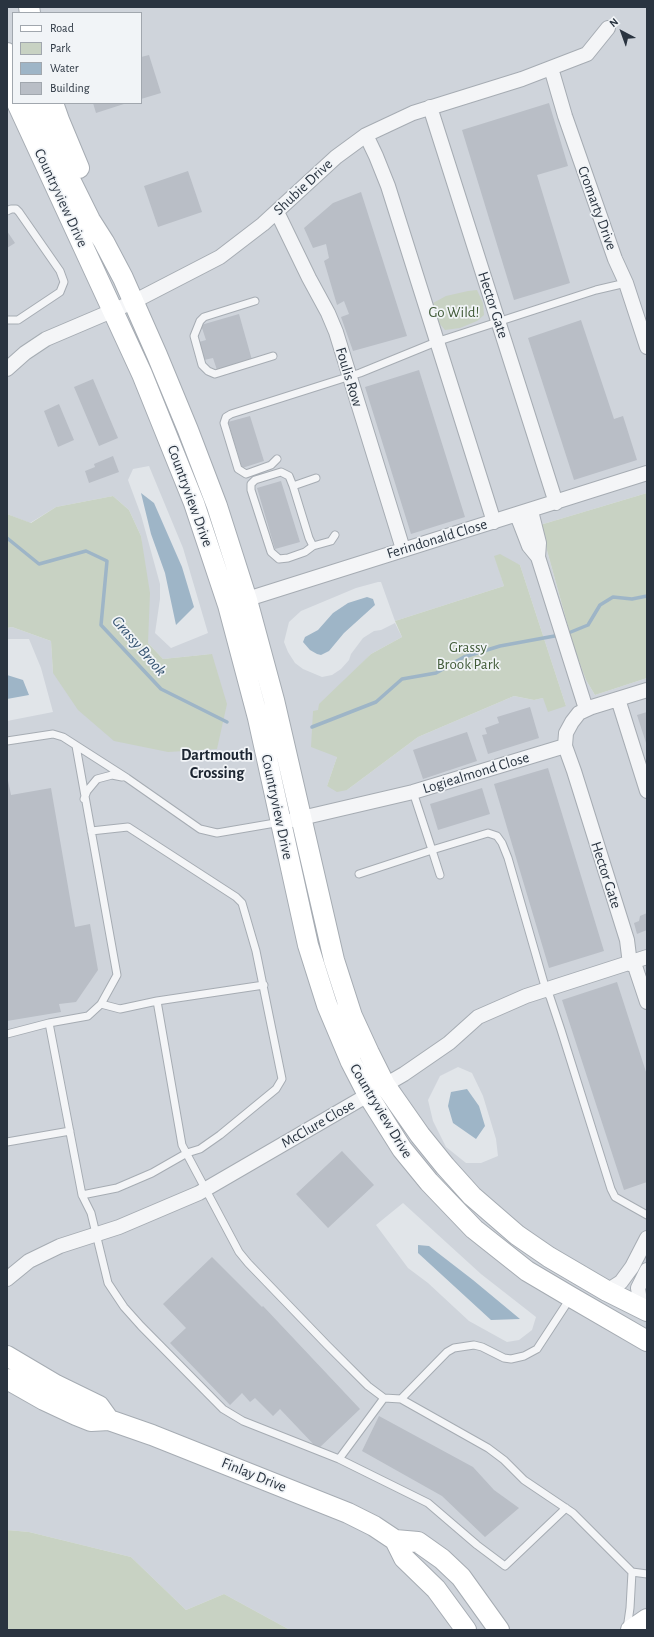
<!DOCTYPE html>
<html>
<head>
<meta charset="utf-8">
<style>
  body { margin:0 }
  #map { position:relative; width:654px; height:1637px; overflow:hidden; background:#e1e5e9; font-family:"Alegreya Sans",sans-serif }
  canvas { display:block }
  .frame { position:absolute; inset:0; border:8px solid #2a3440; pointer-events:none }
  .legend { position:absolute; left:12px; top:12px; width:130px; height:92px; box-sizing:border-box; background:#f1f4f7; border:1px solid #a1a7ae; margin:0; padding:5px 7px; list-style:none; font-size:12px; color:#2a3440 }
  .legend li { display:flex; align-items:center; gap:8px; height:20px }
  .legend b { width:20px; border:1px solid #a1a7ae }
  .north { position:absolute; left:602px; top:12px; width:40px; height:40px; -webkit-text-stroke:3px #f1f4f7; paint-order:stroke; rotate:319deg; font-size:11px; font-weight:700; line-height:16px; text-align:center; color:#2a3440 }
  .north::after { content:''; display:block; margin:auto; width:14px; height:18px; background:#2a3440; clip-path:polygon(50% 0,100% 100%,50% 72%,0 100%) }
</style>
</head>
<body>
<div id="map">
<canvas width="654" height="1637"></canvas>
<div class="frame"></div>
<ul class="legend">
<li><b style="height:5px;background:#fff"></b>Road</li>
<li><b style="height:11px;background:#c8d2c3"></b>Park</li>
<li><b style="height:11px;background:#9eb5c7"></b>Water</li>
<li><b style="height:11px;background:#b9bec6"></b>Building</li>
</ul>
<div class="north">N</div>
</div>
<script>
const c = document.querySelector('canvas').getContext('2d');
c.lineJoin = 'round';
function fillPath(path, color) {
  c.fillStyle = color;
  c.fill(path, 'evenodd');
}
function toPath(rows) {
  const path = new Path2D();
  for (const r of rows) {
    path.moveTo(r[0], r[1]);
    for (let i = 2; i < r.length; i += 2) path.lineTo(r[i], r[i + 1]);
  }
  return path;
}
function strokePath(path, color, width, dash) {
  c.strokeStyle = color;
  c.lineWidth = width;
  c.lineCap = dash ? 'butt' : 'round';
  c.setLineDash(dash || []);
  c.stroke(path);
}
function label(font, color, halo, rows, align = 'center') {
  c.font = font + ' "Alegreya Sans",sans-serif';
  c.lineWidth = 3.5;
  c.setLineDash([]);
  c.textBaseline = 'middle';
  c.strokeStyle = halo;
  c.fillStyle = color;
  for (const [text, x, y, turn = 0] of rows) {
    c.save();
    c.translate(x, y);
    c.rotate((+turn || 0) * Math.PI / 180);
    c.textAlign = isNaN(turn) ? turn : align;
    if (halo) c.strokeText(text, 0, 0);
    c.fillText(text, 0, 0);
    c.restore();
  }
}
fillPath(toPath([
  [7,7,647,7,647,493,540,525,574,648,586,680,595,695,647,678,647,1630,290,1630,224,1594,186,1610,131,1557,29,1532,7,1530,7,721,53,712,41,668,29,639,7,639,7,628,12,627,51,641,53,673,212,654,163,659,148,643,148,619,141,536,129,510,113,496,56,507,30,523,7,514],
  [13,13,141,13,141,103,13,103],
  [149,466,183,548,208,633,171,648,155,633,160,599,160,584,141,515,128,480,133,469],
  [495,556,520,565,566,706,543,698,534,700,514,696,418,737,347,790,327,786,337,757,318,710,371,654,402,637,395,623,381,630,374,631,363,638,351,654,349,660,341,669,332,675,322,677,303,669,295,663,288,652,284,642,289,622,301,611,356,588,378,582,381,582,395,621,504,586],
  [458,1067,472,1073,483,1096,496,1139,498,1156,481,1163,466,1163,446,1147,433,1121,428,1100,440,1076],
  [403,1203,481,1274,536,1317,532,1330,519,1340,507,1342,469,1321,428,1283,408,1268,376,1225]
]), '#cfd4db');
fillPath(toPath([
  [477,290,483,303,484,315,477,321,460,328,445,330,439,323,433,303,446,296,468,291],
  [647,493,647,678,595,695,586,680,574,648,540,525],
  [113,496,129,510,141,536,150,593,148,643,163,659,212,654,227,704,217,749,168,752,114,741,78,710,53,673,51,641,12,627,7,628,7,514,31,523,56,507],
  [500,554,520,565,566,706,548,712,543,698,534,700,514,696,418,737,347,790,337,792,327,786,337,757,311,747,313,711,318,710,319,704,371,654,402,637,395,621,504,586,494,556],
  [7,1530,29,1532,131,1557,186,1610,224,1594,290,1630,7,1630]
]), '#c8d2c3');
fillPath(toPath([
  [141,493,154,503,182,567,194,607,176,625,165,573,151,534],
  [367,597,373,599,375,605,344,633,329,651,321,655,317,654,310,650,303,642,305,637,318,630,333,613,348,603],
  [7,675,23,680,29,695,7,699],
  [467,1089,479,1106,485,1126,476,1139,453,1123,448,1106,451,1092],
  [418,1245,429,1246,473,1280,520,1319,491,1320,418,1253]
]), '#9eb5c7');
strokePath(toPath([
  [7,538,39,564,86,551,107,561,101,625,161,689,227,722],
  [566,634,588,625,600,605,613,597,632,599,647,596],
  [312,727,376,702,402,679,436,673,464,657,500,646,560,635]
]), '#9eb5c7', 3.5);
fillPath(toPath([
  [149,55,161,93,141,99,141,57],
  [93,103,127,103,96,113],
  [549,103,568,166,537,175,570,283,514,300,462,130],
  [188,171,202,212,158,227,144,186],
  [361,192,407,336,353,351,341,317,349,314,344,301,337,305,324,261,329,258,326,244,313,248,304,228,333,203],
  [7,231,15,243,7,248],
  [239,314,252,360,217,370,213,358,204,360,199,342,206,340,201,325],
  [581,320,614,419,623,416,637,460,574,480,528,338],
  [419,370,465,517,411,534,365,387],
  [93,379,118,438,99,446,74,387],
  [59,404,74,440,58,447,44,411],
  [250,416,264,461,242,468,228,422],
  [113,456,119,472,89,483,85,471,95,467,94,464],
  [281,481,300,542,275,549,257,488],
  [530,707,539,738,488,754,482,735,487,734,485,728,499,723,497,717],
  [647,712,647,746,637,715],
  [467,732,477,761,423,779,413,750],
  [548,768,604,951,549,968,494,784],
  [7,776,11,795,51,788,75,927,90,924,98,970,76,1002,59,1004,61,1012,7,1021],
  [482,788,490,814,438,830,430,804],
  [647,913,647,930,637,934,634,923,639,921,640,916],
  [617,982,647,1075,647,1182,624,1190,562,1000],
  [342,1151,374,1185,328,1228,296,1194],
  [212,1257,262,1307,263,1306,360,1409,318,1449,280,1409,273,1416,255,1398,250,1402,242,1393,230,1405,170,1343,186,1328,163,1304],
  [379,1416,473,1467,494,1490,519,1508,485,1537,442,1496,362,1451]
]), '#b9bec6');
const lane = toPath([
  [7,211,11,209,16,209,19,212,60,271,64,282,60,292,18,320,7,320],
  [255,301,204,317,200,321,194,336,202,365,208,371,215,374,273,356],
  [277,459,271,465,246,474,238,469,224,423,226,417,231,414,360,373,436,342,596,290,626,283],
  [293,486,316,478],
  [313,546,309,538,293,486,289,476,281,472,255,480,251,484,251,490,271,552,279,559,288,558,305,552,313,546,331,541,335,535],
  [7,741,53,734,63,737,127,778,200,829,217,833,281,822],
  [413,792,432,850,488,833,497,836,502,843,508,858,546,990,550,997,561,1030,611,1189,615,1197,647,1215],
  [84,799,87,791,97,779,112,775,122,777],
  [359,874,432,850,440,875],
  [157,1001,182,1145,239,1252,248,1263,327,1345,368,1386,384,1398,401,1399,488,1448,504,1460,524,1480,573,1513,632,1572,647,1574],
  [101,1004,120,1009,157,1001,264,985],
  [49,1023,82,1195,91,1213,108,1283,124,1307,141,1326,223,1409,243,1421,339,1459,384,1398],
  [7,1034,49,1023,88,1016,101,1004,117,975,76,746],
  [7,1142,70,1131],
  [82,1195,117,1188,152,1173,187,1153,200,1149,220,1135,276,1089,282,1079,256,951,242,903,236,897,128,827,91,831],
  [401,1399,447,1352,454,1348,474,1345,482,1347,504,1358,511,1359,524,1356,537,1349,571,1297],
  [339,1459,428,1503,477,1545,505,1566,566,1508],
  [627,1629,630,1608,632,1572]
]);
const street = toPath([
  [551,68,565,116,615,259,626,283,647,347],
  [430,107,556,503],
  [366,135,376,156,388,186,494,522],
  [277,212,309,278,328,313,336,332,403,549],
  [7,369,25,353,46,339,133,302,220,257,263,224,336,157,366,135,413,113,522,79,587,54,608,28],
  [531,511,539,543,538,557],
  [517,515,529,546,538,557,586,709],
  [238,602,647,473],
  [647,690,592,707,579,713,572,722,566,733,565,746,574,771,627,940,630,964,635,966,647,1002],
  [618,699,647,791],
  [293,820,413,792,565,746],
  [7,1279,29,1261,60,1246,119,1227,199,1193,404,1074,449,1043,478,1017,526,996,647,957],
  [607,1291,621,1282,632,1267,647,1238],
  [641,1308,638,1288,647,1270]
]);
const secondary = toPath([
  [29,7,30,13],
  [7,53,13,65],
  [7,82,13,95],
  [17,103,142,374,194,503,228,605,258,718,308,945,327,1005,351,1062,368,1095,402,1149,429,1182,474,1229,527,1271,571,1297,647,1341],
  [32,103,90,220,104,242,123,278,157,355,188,430,217,506,247,600,274,700,334,960,352,1016,369,1053,385,1085,420,1135,445,1166,472,1196,517,1235,549,1257,607,1291,647,1311],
  [53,103,59,120,79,168],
  [7,1356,56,1385,99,1406,109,1420],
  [7,1379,44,1400,76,1415,91,1421,109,1420,152,1435,348,1513,374,1526,395,1540,418,1542,442,1559,461,1577,499,1630],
  [395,1540,404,1558,436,1589,466,1630],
  [631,1630,647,1619]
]);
strokePath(lane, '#a6acb3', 9);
strokePath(street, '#a6acb3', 16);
strokePath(secondary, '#a6acb3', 22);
strokePath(lane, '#f4f5f7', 7);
strokePath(street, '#f4f5f7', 14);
strokePath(secondary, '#fff', 20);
label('15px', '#2a3440', '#f1f4f7', [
  ["Shubie Drive",303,187,-43],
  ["Countryview Drive",61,198,65],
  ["Cromarty Drive",597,208,70],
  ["Hector Gate",493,305,72],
  ["Foulis Row",349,377,73],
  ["Countryview Drive",190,496,70],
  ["Ferindonald Close",437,539,-17],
  ["Logiealmond Close",476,773,-17],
  ["Countryview Drive",277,807,78],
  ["Hector Gate",606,875,72],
  ["Countryview Drive",381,1111,59],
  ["McClure Close",318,1124,-30],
  ["Finlay Drive",254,1475,22]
]);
label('15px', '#415b38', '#f1f4f7', [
  ["Go Wild!",454,312],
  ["Grassy",468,647],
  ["Brook Park",468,664]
]);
label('italic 16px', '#375572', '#f1f4f7', [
  ["Grassy Brook",139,646,49]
]);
label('bold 16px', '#1c2531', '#f1f4f7', [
  ["Dartmouth",217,755],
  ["Crossing",217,773]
]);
</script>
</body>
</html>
